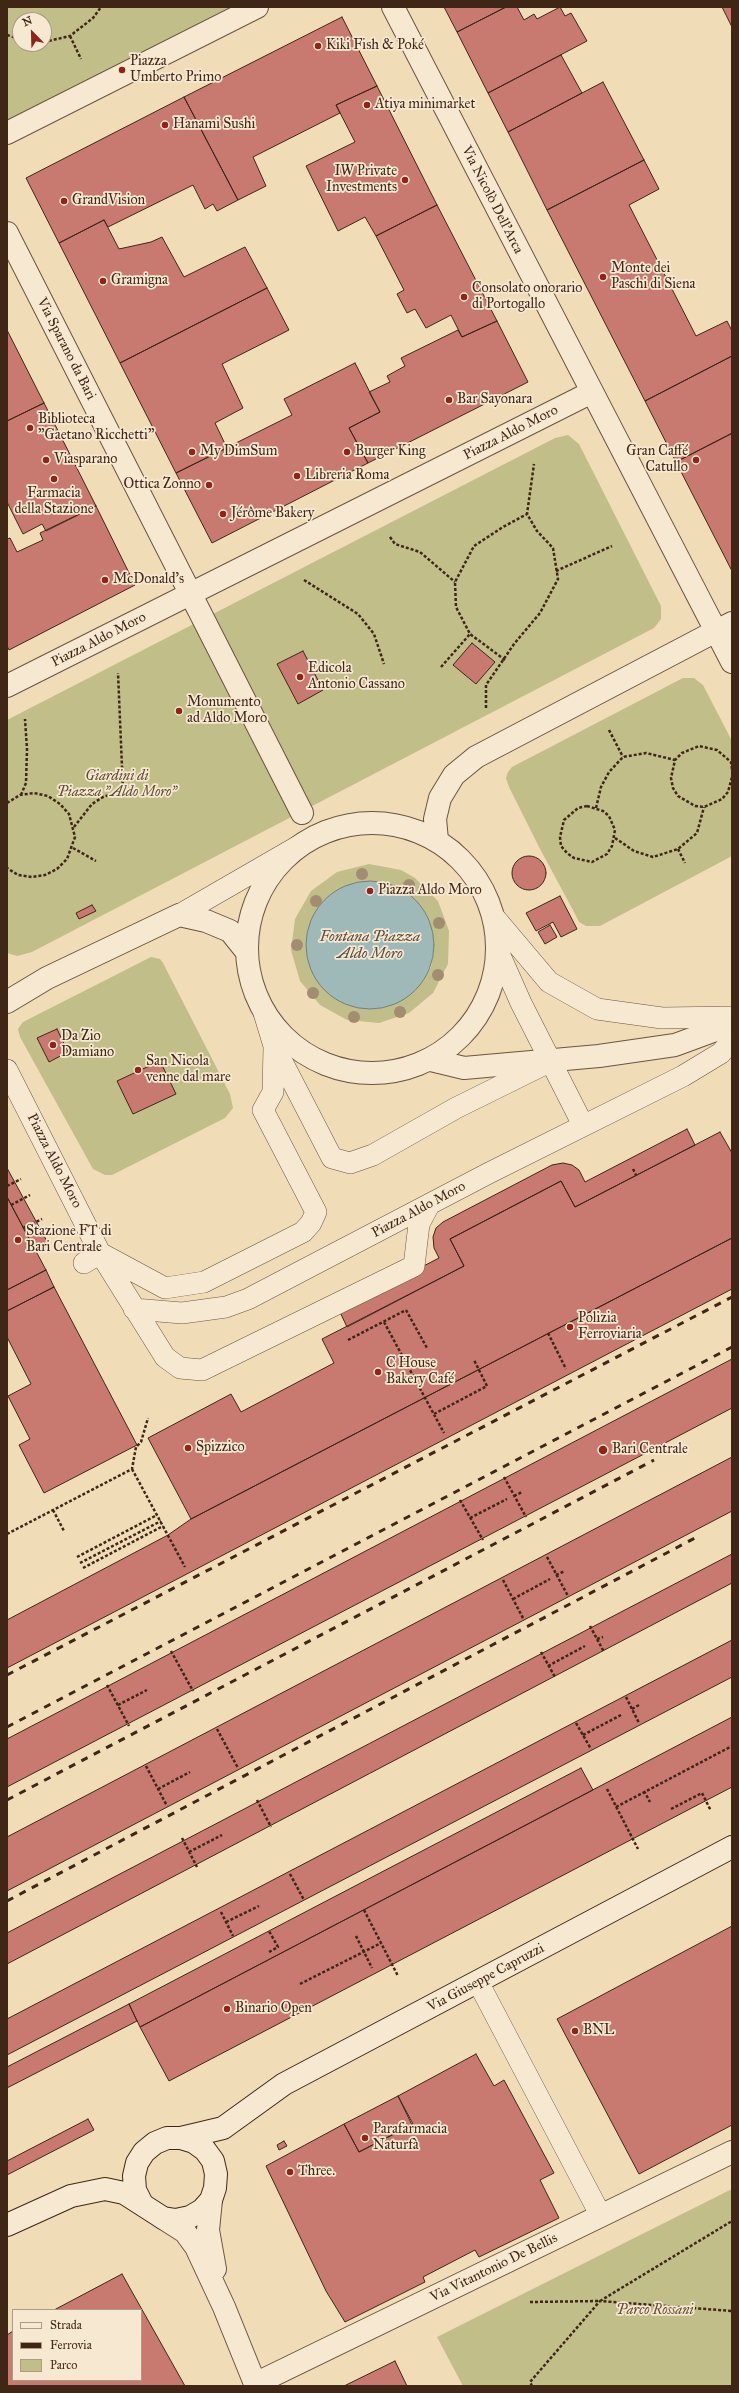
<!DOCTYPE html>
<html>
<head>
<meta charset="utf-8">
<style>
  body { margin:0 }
  #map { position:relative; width:739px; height:2393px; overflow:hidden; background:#f1dcb8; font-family:"IM FELL Great Primer",serif }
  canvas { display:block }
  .frame { position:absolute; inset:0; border:8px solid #402617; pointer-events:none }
  .legend { position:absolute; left:12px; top:2309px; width:130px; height:72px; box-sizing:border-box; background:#f6e8d1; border:1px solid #ad9a87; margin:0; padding:5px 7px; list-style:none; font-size:12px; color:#402617 }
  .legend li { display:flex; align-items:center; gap:8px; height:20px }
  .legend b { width:20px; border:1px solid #ad9a87 }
  .north { position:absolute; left:12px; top:12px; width:40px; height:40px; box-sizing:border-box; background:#f6e8d1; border:1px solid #ad9a87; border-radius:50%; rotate:337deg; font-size:11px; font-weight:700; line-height:16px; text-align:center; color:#402617 }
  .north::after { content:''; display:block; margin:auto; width:14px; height:18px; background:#8f2418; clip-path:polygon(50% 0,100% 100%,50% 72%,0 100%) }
</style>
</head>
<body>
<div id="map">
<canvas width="739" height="2393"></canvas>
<div class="frame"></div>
<ul class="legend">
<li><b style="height:5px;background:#f6e8d1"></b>Strada</li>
<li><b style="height:5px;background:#402617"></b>Ferrovia</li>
<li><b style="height:11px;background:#c1be8a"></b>Parco</li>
</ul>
<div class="north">N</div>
</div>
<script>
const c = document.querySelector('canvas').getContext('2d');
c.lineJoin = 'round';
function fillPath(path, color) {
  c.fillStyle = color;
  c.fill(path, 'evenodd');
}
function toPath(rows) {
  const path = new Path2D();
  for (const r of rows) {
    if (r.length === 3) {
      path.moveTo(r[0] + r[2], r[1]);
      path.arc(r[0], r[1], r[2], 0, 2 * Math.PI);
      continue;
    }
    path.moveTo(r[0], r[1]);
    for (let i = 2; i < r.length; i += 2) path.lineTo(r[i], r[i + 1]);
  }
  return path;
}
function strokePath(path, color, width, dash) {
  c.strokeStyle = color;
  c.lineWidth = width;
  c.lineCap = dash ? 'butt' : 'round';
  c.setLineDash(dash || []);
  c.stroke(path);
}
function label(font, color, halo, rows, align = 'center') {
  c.font = font + ' "IM FELL Great Primer",serif';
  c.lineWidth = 3.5;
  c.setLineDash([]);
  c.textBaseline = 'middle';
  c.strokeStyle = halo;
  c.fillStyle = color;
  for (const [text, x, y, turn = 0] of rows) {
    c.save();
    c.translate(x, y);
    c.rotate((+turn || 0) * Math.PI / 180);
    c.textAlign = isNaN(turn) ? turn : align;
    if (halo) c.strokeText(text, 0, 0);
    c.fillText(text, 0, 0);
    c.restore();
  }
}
fillPath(toPath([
  [7,7,235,7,7,121],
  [20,20,44,20,44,44,20,44],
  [568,435,579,444,661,606,661,619,654,628,32,952,17,956,7,953,7,720,555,438],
  [683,678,694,678,703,685,732,741,732,856,600,926,586,926,579,922,574,912,539,847,509,787,506,778,508,772,512,767],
  [369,864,401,870,415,878,438,901,449,931,448,964,433,993,409,1013,379,1023,347,1020,320,1005,300,981,291,950,295,919,311,891,337,872],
  [365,882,384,883,401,889,415,900,426,914,434,950,431,967,422,983,308,960,306,942,310,924,318,908,331,894,348,886],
  [151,957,160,959,163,963,230,1094,233,1108,225,1118,112,1175,105,1175,93,1169,20,1037,18,1029,23,1022],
  [732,2189,732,2386,463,2386,437,2337]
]), '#c1be8a');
const water = toPath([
  [370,945,64]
]);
fillPath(water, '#9eb9b8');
strokePath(water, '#787e78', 1);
const building = toPath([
  [444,7,506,7,457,32,444,7],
  [506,7,517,7,524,20,534,14,537,19,560,7,565,16,571,13,587,41,488,93,457,32,506,7],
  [722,7,732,7,732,27,722,7],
  [342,17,377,86,336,105,340,113,253,157,266,186,238,200,184,97,342,17],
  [561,55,582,93,508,132,488,93,561,55],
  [603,82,644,160,547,210,508,132,603,82],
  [377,86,437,205,376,236,365,217,338,231,306,166,355,142,336,105,377,86],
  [184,97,238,200,217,211,213,204,205,209,193,185,108,227,104,220,59,243,26,178,184,97],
  [644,160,659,189,629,205,696,336,727,321,732,331,732,356,645,401,547,210,644,160],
  [437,205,497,321,462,337,451,315,426,328,415,309,407,313,397,294,404,290,376,236,437,205],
  [104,220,119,249,151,242,162,237,184,277,245,247,267,288,120,363,59,243,104,220],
  [267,288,289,330,222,364,243,408,215,423,227,448,176,473,120,363,267,288],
  [497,321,528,382,368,463,349,428,380,412,369,392,390,382,387,376,405,366,401,358,458,330,462,337,497,321],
  [7,330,44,403,7,421,7,330],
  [732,356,732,433,676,462,645,401,732,356],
  [355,363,380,412,349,428,368,463,212,543,176,473,292,415,284,399,355,363],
  [44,403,96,506,46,531,42,524,23,534,7,502,7,421,44,403],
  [731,434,732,436,732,571,676,462,731,434],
  [96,506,135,585,9,650,7,646,7,539,10,538,17,552,43,540,40,533,96,506],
  [472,643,495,662,476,684,453,665,472,643],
  [303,651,323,690,298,704,277,664,303,651],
  [529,873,17],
  [560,896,577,929,561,937,553,922,536,931,526,913,560,896],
  [92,905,96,911,79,919,76,913,92,905],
  [550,925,557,937,545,944,538,932,550,925],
  [57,1029,68,1052,49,1062,37,1038,57,1029],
  [160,1061,176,1094,133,1114,117,1081,160,1061],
  [687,1129,695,1145,575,1207,561,1181,450,1239,464,1266,347,1327,339,1310,439,1258,434,1248,433,1237,436,1228,443,1222,552,1165,563,1163,572,1165,579,1170,585,1182,687,1129],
  [720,1132,732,1153,732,1238,191,1519,148,1438,231,1394,241,1412,334,1363,322,1339,464,1266,450,1239,561,1181,575,1207,720,1132],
  [7,1168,49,1245,36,1252,7,1197,7,1168],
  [7,1197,46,1270,7,1290,7,1197],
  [732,1238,732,1289,7,1668,7,1620,168,1535,191,1519,732,1238],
  [46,1270,54,1287,7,1311,7,1290,46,1270],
  [54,1287,137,1445,44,1493,19,1445,30,1439,8,1396,31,1384,7,1337,7,1311,54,1287],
  [732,1359,732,1408,7,1787,7,1739,732,1359],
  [732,1457,732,1511,7,1891,7,1837,732,1457],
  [732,1554,732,1583,7,1964,7,1933,732,1554],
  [732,1640,732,1677,7,2055,7,2019,732,1640],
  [732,1717,732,1787,169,2081,140,2027,732,1717],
  [581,1768,593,1790,140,2027,129,2004,581,1768],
  [732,1926,732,2125,639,2174,557,2019,732,1926],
  [129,2004,137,2021,7,2088,7,2067,129,2004],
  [476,2054,494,2086,504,2080,554,2173,540,2180,559,2218,479,2257,475,2250,423,2277,425,2282,345,2322,326,2291,266,2166,344,2124,359,2152,413,2124,398,2096,476,2054],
  [398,2096,412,2125,359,2152,344,2124,398,2096],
  [88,2119,94,2130,7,2175,7,2161,88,2119],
  [284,2141,287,2146,279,2150,277,2145,284,2141],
  [122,2274,185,2386,7,2386,7,2335,13,2331,13,2380,141,2380,141,2310,54,2310,122,2274],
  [395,2361,407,2386,344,2386,395,2361]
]);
fillPath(building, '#c87a71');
strokePath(building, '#402617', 1);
const service = toPath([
  [179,915,314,837],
  [495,918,549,982,597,1009,662,1018,732,1017],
  [498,951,521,1003,583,1125],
  [264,1013,274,1046,332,1158,350,1163,373,1155,456,1108,551,1061],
  [7,1070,100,1253,165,1357,180,1368,202,1370,414,1266,419,1224,429,1205],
  [263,1110,273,1092,274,1047],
  [100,1253,165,1288,204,1282,303,1232,311,1223,316,1212,263,1110],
  [84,1263,100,1253],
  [134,1309,182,1313,226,1307,248,1299,489,1173,683,1076,721,1053,732,1040],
  [478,1982,601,2216]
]);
const pedestrian = toPath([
  [7,233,302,813],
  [716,631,732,623]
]);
const minor = toPath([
  [393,7,732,662],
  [7,133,257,7],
  [7,686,592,392],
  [372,948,125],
  [437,840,435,819,440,798,454,775,476,757,716,631],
  [7,1002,47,978,179,915,206,921,230,931,246,951],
  [431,1060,464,1068,599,1056,675,1045,732,1024],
  [255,2384,732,2152]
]);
const tertiary = toPath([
  [211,2200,208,2230,215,2269],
  [163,2218,185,2232,196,2247,224,2307,256,2386]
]);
const secondary = toPath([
  [181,2138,223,2128,284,2084,732,1847],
  [7,2225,71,2196,105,2189,124,2193,163,2218,176,2220,190,2217,202,2210,211,2200,215,2188,216,2174,213,2161,205,2150,194,2142,181,2138,167,2138,155,2143,144,2152,137,2163,134,2176,135,2190,141,2202]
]);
strokePath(service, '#6c543f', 22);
strokePath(pedestrian, '#6c543f', 24);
strokePath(minor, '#6c543f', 24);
strokePath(tertiary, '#6c543f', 24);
strokePath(secondary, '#402617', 24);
strokePath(toPath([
  [7,35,20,39],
  [70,36,81,59],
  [44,42,70,36,93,18,101,7],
  [35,44,36,44],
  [390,537,395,544,420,552,455,582],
  [556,571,612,546],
  [304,580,358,614,374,634,384,664],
  [505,660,470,634,456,607,455,582,474,546,503,527,527,514],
  [441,667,470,634],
  [486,708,486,685,514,644,540,613,558,579,553,548,537,531,527,514,534,464],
  [609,730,623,757],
  [732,769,731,762,717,750,699,746,682,753,675,760,671,778,673,788,678,796,695,806,704,807,722,799,728,792,732,777],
  [21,795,26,783,27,749,25,719],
  [7,803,20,795,34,793,48,796,60,804,69,814,75,837,67,859,57,869,45,875,32,877,18,875,7,868],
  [587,806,603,811,609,816,615,830,612,846,607,854,592,862,574,858,567,853,561,846,560,837,564,820,578,808,587,806],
  [596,808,601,787,609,772,623,757,646,753,675,760],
  [74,827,92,804,103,797,123,790,118,673],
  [615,838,634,851,653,857,678,849,697,833,704,807],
  [73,848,96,861],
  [678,849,685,863],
  [633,1169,636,1175],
  [7,1186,21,1179],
  [11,1205,30,1195],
  [23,1228,42,1219],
  [406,1310,427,1348],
  [384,1322,444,1433],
  [548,1333,566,1369],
  [348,1340,406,1310],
  [434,1414,487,1386,474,1360],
  [132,1469,185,1567],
  [504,1477,526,1517],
  [514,1496,522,1492],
  [460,1500,483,1540],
  [53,1510,64,1531],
  [470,1518,507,1499],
  [7,1534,132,1469,136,1447,141,1442,148,1418],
  [77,1557,157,1515],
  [547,1557,568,1596],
  [80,1563,161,1521],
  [83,1568,163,1526],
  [556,1575,565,1571],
  [503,1580,524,1620],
  [513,1599,550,1579],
  [590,1626,604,1652],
  [597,1639,603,1637],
  [171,1651,193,1691],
  [541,1652,555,1677],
  [548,1666,585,1646],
  [107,1685,129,1726],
  [626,1697,639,1723],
  [118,1705,147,1690],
  [632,1709,639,1705],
  [576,1723,591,1749],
  [217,1729,238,1768],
  [583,1735,621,1715],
  [146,1766,167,1806],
  [158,1789,190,1772],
  [607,1789,638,1849],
  [644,1791,650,1802],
  [257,1800,271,1827],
  [616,1807,732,1746],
  [671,1809,702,1793,711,1811],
  [182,1838,197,1867],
  [189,1852,222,1835],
  [290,1874,304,1900],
  [364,1910,398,1976],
  [221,1912,233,1936],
  [226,1922,259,1906],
  [356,1936,372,1968],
  [269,1952,278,1947,269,1931],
  [300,1984,381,1943],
  [530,2302,600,2301,732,2221],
  [532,2386,530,2382,600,2301,732,2311]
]), '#402617', 2.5, [3, 2]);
strokePath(service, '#f6e8d1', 21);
strokePath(pedestrian, '#f6e8d1', 22);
strokePath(minor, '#f6e8d1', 22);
strokePath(tertiary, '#f6e8d1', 22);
strokePath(secondary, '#f6e8d1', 22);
strokePath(toPath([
  [7,1675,732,1297],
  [7,1727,732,1347],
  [7,1800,654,1460],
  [7,1901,695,1538]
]), '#402617', 3, [7, 7]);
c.fillStyle = '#a18d6f';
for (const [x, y] of [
  [362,874],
  [409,885],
  [316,901],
  [439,923],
  [297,945],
  [438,975],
  [313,993],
  [400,1012],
  [354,1017]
]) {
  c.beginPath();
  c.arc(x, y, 6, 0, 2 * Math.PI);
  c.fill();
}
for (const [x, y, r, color] of [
  [318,46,4,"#8f2418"],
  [122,70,4,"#8f2418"],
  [367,105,4,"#8f2418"],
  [165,125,4,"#8f2418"],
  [405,180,4,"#8f2418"],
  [64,201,4,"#8f2418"],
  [603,277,4,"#8f2418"],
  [103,281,4,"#8f2418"],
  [464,297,4,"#8f2418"],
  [449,400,4,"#8f2418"],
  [30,428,4,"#8f2418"],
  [192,452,4,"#8f2418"],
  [347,452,4,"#8f2418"],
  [46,460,4,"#8f2418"],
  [696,460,4,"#8f2418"],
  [297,476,4,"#8f2418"],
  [54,479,4,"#8f2418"],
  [209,485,4,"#8f2418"],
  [223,514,4,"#8f2418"],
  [105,580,4,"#8f2418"],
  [300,677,4,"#8f2418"],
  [179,711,4,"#8f2418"],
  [370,891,4,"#8f2418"],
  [53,1045,4,"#8f2418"],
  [138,1070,4,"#8f2418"],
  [18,1240,4,"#8f2418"],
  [570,1327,4,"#8f2418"],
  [378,1372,4,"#8f2418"],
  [188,1448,4,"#8f2418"],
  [603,1450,5,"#8f2418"],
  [227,2009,4,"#8f2418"],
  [575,2031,4,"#8f2418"],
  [365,2138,4,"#8f2418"],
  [290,2172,4,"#8f2418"]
]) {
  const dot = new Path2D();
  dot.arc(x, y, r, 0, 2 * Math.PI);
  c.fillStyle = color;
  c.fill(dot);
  strokePath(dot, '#f6e8d1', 1.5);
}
label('14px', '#402617', '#f6e8d1', [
  ["Kiki Fish & Poké",326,46],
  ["Piazza",130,62],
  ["Umberto Primo",130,78],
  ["Atiya minimarket",375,105],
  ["Hanami Sushi",173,125],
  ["IW Private",397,172,"right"],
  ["Investments",397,188,"right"],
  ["GrandVision",72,201],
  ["Monte dei",611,269],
  ["Paschi di Siena",611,285],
  ["Gramigna",111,281],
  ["Consolato onorario",472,289],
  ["di Portogallo",472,305],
  ["Bar Sayonara",457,400],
  ["Biblioteca",38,420],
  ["\"Gaetano Ricchetti\"",38,436],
  ["My DimSum",200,452],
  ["Burger King",355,452],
  ["Gran Caffé",688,452,"right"],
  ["Catullo",688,468,"right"],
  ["Viasparano",54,460],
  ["Libreria Roma",305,476],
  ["Ottica Zonno",201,485,"right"],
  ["Farmacia",54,494,"center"],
  ["della Stazione",54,510,"center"],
  ["Jérôme Bakery",231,514],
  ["McDonald's",113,580],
  ["Edicola",308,669],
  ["Antonio Cassano",308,685],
  ["Monumento",187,703],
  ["ad Aldo Moro",187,719],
  ["Piazza Aldo Moro",378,891],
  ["Da Zio",61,1037],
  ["Damiano",61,1053],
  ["San Nicola",146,1062],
  ["venne dal mare",146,1078],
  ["Stazione FT di",26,1232],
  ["Bari Centrale",26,1248],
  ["Polizia",578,1319],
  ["Ferroviaria",578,1335],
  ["C House",386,1364],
  ["Bakery Café",386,1380],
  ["Spizzico",196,1448],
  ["Bari Centrale",612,1450],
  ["Binario Open",235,2009],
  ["BNL",583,2031],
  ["Parafarmacia",373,2130],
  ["Naturfà",373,2146],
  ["Three.",298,2172]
], 'left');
label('14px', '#402617', '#f6e8d1', [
  ["Via Nicolò Dell'Arca",492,200,63],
  ["Via Sparano da Bari",66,349,63],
  ["Piazza Aldo Moro",511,433,-27],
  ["Piazza Aldo Moro",99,640,-27],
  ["Piazza Aldo Moro",54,1161,63],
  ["Piazza Aldo Moro",419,1210,-28],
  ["Via Giuseppe Capruzzi",486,1978,-28],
  ["Via Vitantonio De Bellis",494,2268,-26]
]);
label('italic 14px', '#604c34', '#f6e8d1', [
  ["Giardini di",117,777],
  ["Piazza \"Aldo Moro\"",117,793],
  ["Parco Rossani",655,2311]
]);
label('italic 15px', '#584b3f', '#f6e8d1', [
  ["Fontana Piazza",370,937],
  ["Aldo Moro",370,954]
]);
</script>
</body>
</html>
